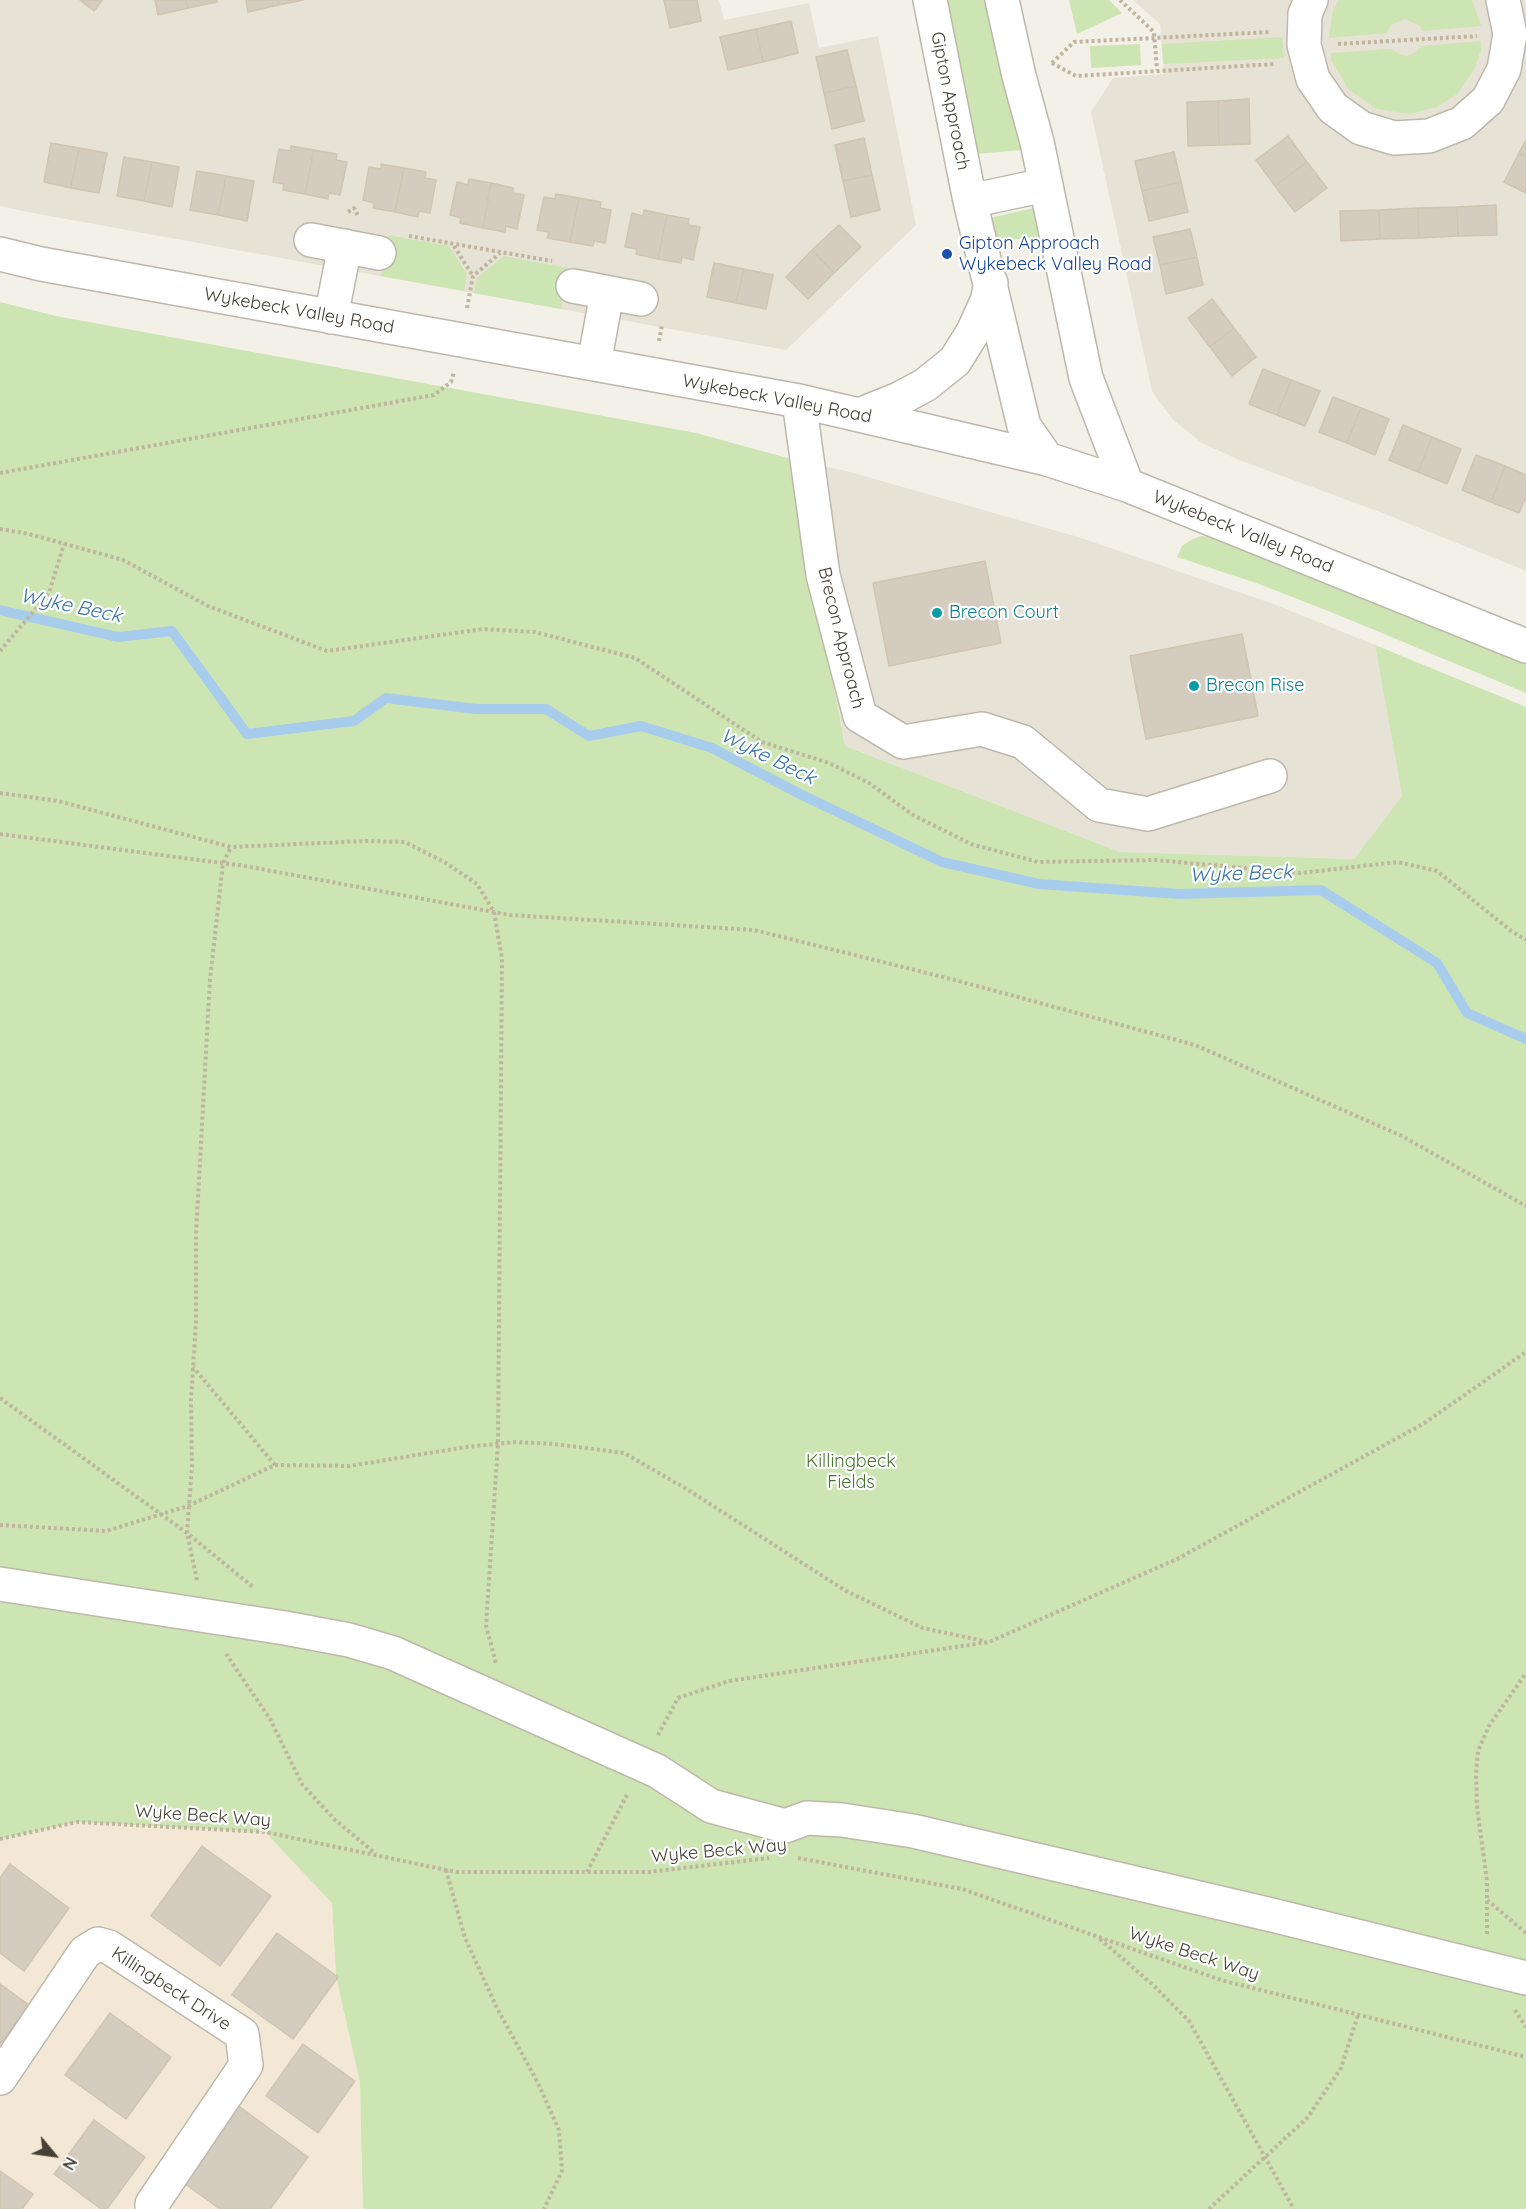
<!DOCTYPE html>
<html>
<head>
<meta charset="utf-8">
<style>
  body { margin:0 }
  #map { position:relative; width:1526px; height:2209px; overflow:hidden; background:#f3f0e8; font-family:Quicksand,sans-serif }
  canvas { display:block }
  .north { position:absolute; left:24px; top:2125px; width:60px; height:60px; -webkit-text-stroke:4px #fff; paint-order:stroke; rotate:119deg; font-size:16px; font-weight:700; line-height:24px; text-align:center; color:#464137 }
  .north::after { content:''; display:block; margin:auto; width:21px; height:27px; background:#464137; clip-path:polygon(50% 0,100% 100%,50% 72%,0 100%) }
</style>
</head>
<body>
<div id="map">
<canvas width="1526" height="2209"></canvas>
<div class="north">N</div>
</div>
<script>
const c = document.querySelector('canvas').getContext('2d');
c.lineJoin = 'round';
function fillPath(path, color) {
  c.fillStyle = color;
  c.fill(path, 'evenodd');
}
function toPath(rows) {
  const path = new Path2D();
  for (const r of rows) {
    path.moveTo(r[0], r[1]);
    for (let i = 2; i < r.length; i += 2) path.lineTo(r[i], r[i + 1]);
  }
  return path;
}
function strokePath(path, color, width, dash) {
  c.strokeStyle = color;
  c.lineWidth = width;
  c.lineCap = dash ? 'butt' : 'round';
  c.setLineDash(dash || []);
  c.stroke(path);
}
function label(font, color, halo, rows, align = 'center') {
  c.font = font + ' Quicksand,sans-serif';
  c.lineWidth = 4.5;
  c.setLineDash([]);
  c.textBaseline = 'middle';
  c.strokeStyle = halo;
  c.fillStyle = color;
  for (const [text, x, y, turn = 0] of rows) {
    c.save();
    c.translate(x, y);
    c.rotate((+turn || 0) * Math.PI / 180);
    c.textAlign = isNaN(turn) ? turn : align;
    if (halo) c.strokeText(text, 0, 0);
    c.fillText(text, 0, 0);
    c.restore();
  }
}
fillPath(toPath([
  [0,0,719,0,724,20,809,3,819,48,878,36,916,225,786,350,28,212,0,206],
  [1133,0,1526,0,1526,571,1385,514,1239,460,1202,443,1173,420,1152,391,1091,112,1113,78,1164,74,1160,24],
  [791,459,850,472,1078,537,1271,603,1375,645,1402,796,1354,859,1120,852,845,746]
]), '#e7e2d6');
fillPath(toPath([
  [77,1822,265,1832,332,1903,336,1976,360,2083,363,2209,0,2209,0,1839]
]), '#f3e8d5');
fillPath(toPath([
  [942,0,988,0,1021,150,976,154],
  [1069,0,1109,0,1122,13,1077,34],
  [1339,0,1472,0,1481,26,1422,31,1420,26,1405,19,1391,25,1387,33,1329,38,1333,10],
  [1282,37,1284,58,1163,64,1162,44],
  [1481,41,1481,50,1474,70,1457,94,1437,107,1410,114,1377,109,1348,89,1331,59,1331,53,1391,49,1399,54,1407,56,1416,52,1421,46],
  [1140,44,1141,65,1091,68,1090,46],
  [1034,208,1041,238,994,240,989,218],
  [388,235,449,246,467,274,464,291,381,276],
  [504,256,568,268,561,309,474,293,477,278],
  [0,302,56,316,696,433,791,459,845,746,1120,852,1354,859,1402,796,1375,645,1526,707,1526,2209,363,2209,360,2083,336,1976,332,1903,265,1832,77,1822,0,1839],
  [1201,536,1212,537,1315,576,1526,661,1526,693,1331,612,1256,583,1177,557,1182,546,1191,540]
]), '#cce5b3');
strokePath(toPath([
  [0,610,118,637,172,631,247,734,354,721,386,698,476,709,546,709,589,736,641,726,712,748,800,794,942,862,1039,884,1179,894,1321,890,1437,963,1467,1013,1526,1039]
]), '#a8cdec', 10);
const building = toPath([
  [80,0,102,0,94,11,80,0],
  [155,0,186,0,188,8,158,15,155,0],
  [186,0,217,0,217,2,188,8,186,0],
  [246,0,278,0,279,5,248,12,246,0],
  [278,0,303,0,279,5,278,0],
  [664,0,697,0,701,21,670,28,664,0],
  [791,21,798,53,763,62,756,29,791,21],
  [756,29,763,62,728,70,720,37,756,29],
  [847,50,856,86,824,93,816,57,847,50],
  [856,86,864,121,832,129,824,93,856,86],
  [1249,99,1250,144,1219,145,1218,101,1249,99],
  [1218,101,1219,145,1188,146,1187,102,1218,101],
  [1288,136,1307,162,1275,186,1256,160,1288,136],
  [864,138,872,175,843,181,835,145,864,138],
  [1526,140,1526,157,1519,153,1526,140],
  [51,143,79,148,71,188,44,182,51,143],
  [291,146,314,150,305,194,283,190,284,184,273,182,279,149,291,151,291,146],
  [79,148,107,153,99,193,71,188,79,148],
  [314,150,337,154,336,160,347,162,340,195,329,193,328,199,305,194,314,150],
  [1174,152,1181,182,1142,191,1135,161,1174,152],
  [1519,153,1526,157,1526,193,1504,182,1519,153],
  [124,157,152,162,144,201,117,196,124,157],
  [152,162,179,167,172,207,144,201,152,162],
  [1307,162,1327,188,1295,212,1275,186,1307,162],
  [381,164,404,168,395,212,373,208,374,203,363,200,369,167,381,169,381,164],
  [404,168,426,172,425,178,436,180,430,213,419,211,418,217,395,212,404,168],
  [197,171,226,176,218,215,190,210,197,171],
  [872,175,880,210,851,217,843,181,872,175],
  [226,176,254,181,247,221,218,215,226,176],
  [469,179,491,183,483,228,460,223,461,218,450,215,457,182,468,185,469,179],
  [1181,182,1188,212,1149,221,1142,191,1181,182],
  [491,183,513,188,513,193,524,195,517,229,506,226,505,232,483,228,491,183],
  [556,194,579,198,570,242,547,238,549,232,537,230,544,197,555,199,556,194],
  [579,198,601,202,600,208,611,210,605,243,594,241,593,246,570,242,579,198],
  [1496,205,1497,235,1458,236,1457,207,1496,205],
  [1457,207,1458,236,1419,238,1418,208,1457,207],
  [1418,208,1419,238,1380,239,1379,210,1418,208],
  [644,210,667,215,658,259,636,254,637,249,625,247,632,213,643,216,644,210],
  [1379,210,1380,239,1341,241,1340,211,1379,210],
  [667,215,689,219,688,225,700,227,693,260,682,257,681,263,658,259,667,215],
  [839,225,861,247,834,273,812,250,839,225],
  [1190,229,1197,257,1160,265,1153,237,1190,229],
  [812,250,834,273,808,299,786,277,812,250],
  [1197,257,1203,285,1166,294,1160,265,1197,257],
  [714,263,744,269,736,303,707,297,714,263],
  [744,269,773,275,766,309,736,303,744,269],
  [1212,299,1234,328,1210,347,1188,318,1212,299],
  [1234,328,1256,357,1232,376,1210,347,1234,328],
  [1263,369,1291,380,1277,415,1249,404,1263,369],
  [1291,380,1320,391,1305,426,1277,415,1291,380],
  [1333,397,1361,408,1347,443,1319,432,1333,397],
  [1361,408,1389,419,1375,455,1347,443,1361,408],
  [1403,425,1432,437,1418,472,1389,460,1403,425],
  [1432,437,1461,449,1447,484,1418,472,1432,437],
  [1476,455,1505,466,1491,502,1462,490,1476,455],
  [1505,466,1526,475,1526,497,1519,513,1491,502,1505,466],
  [985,561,1001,643,889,666,873,583,985,561],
  [1242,634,1258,716,1146,739,1130,656,1242,634],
  [202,1846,271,1896,220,1966,151,1916,202,1846],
  [10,1864,69,1908,24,1971,0,1953,0,1878,10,1864],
  [277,1933,338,1977,293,2039,232,1995,277,1933],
  [0,1984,29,2005,0,2044,0,1984],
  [110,2013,171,2057,126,2119,65,2075,110,2013],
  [303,2044,355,2081,318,2133,266,2096,303,2044],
  [232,2101,308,2157,270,2209,220,2209,177,2178,232,2101],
  [94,2120,145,2157,107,2209,101,2209,54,2174,94,2120],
  [0,2171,33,2194,22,2209,0,2209,0,2171]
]);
fillPath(building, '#d4ccbe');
strokePath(building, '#cec5b2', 1.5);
const minor = toPath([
  [930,0,970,201,1024,426,1047,459],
  [1002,0,1019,76,1037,142,1086,378,1127,485],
  [1311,0,1305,14,1304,45,1313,79,1333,108,1361,128,1394,138,1429,136,1462,123,1488,100,1504,69,1510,34,1503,0],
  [970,201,1045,185],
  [311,240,379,253],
  [0,254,41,264,799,401,1047,459,1127,485,1526,646],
  [573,286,641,299],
  [331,317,345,246],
  [594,364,607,293],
  [799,401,823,575,860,716,903,742,982,729,1023,742,1099,805,1148,814,1270,776],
  [859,415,899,399,925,385,955,361,973,332,987,301,991,283],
  [0,1584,285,1628,349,1640,393,1653,657,1771,711,1806,785,1826,807,1818,842,1820,913,1831,1276,1916,1526,1978],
  [0,2078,85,1952,98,1944,109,1947,242,2034,246,2065,152,2204,152,2209]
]);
strokePath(minor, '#beb8ab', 36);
strokePath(toPath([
  [1120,0,1154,32,1157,70],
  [1338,44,1477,36],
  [1052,63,1076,76,1275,64],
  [1052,63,1074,42,1271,32],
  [348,212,354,208,358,216],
  [409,236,552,261],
  [454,246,473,276],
  [467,308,473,276,500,253],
  [659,341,662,325],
  [0,473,434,395,451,382,454,372],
  [0,529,29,534,123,560,208,606,327,651,483,629,535,632,635,658,762,742,829,763,869,783,913,815,971,844,1038,862,1155,860,1300,873,1398,862,1437,871,1510,930,1526,940],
  [0,651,49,593,64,544],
  [0,793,58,801,231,847,367,841,405,842,446,863,477,884,494,912,502,959,498,1443,486,1626,496,1663],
  [0,834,245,866,510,915,754,930,955,980,1195,1045,1402,1136,1526,1206],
  [0,1398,187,1533,254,1588],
  [275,1465,349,1466,466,1447,515,1442,555,1444,624,1453,685,1488,846,1591,923,1628,984,1641],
  [0,1525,106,1531,188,1506,275,1465,193,1367],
  [197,1580,187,1533,192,1466,191,1399,196,1323,196,1234,210,979,223,863,231,847],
  [226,1654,270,1719,302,1784,334,1819,376,1854],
  [658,1735,678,1698,729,1681,989,1642,1177,1559,1423,1424,1526,1352],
  [0,1839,77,1822,265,1832,456,1872,649,1872,769,1858],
  [798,1858,962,1889,1221,1980,1526,2057],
  [446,1870,465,1938,497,2008,538,2083,559,2130,562,2171,544,2209],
  [587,1872,627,1795],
  [1487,1900,1526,1933],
  [1487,1934,1487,1881,1477,1807,1476,1773,1478,1751,1489,1726,1526,1673],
  [1100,1939,1152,1984,1189,2021,1294,2209],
  [1515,2010,1526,2027],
  [1209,2209,1308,2117,1341,2068,1358,2015]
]), '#bfb59d', 4, [3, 3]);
strokePath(minor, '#fff', 33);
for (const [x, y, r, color] of [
  [947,254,6,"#1a4fb4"],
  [937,613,6,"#0f9aa8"],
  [1194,686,6,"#0f9aa8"]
]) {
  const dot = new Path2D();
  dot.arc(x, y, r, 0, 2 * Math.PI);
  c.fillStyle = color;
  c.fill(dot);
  strokePath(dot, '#fff', 2);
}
label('18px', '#464137', '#fff', [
  ["Gipton Approach",950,101,79],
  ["Wykebeck Valley Road",299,311,10],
  ["Wykebeck Valley Road",777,399,11],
  ["Wykebeck Valley Road",1243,532,22],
  ["Brecon Approach",841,638,76],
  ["Wyke Beck Way",203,1816,4],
  ["Wyke Beck Way",719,1851,-5],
  ["Wyke Beck Way",1194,1954,18],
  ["Killingbeck Drive",171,1989,33]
]);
label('18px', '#164399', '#fff', [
  ["Gipton Approach",959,244],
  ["Wykebeck Valley Road",959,265]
], 'left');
label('18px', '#0d838f', '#fff', [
  ["Brecon Court",949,613],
  ["Brecon Rise",1206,686]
], 'left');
label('18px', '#45742e', '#fff', [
  ["Killingbeck",851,1462],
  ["Fields",851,1483]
]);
label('italic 20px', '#3774ab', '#fff', [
  ["Wyke Beck",71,606,12],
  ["Wyke Beck",768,757,26],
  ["Wyke Beck",1241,874,-2]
]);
</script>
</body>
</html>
